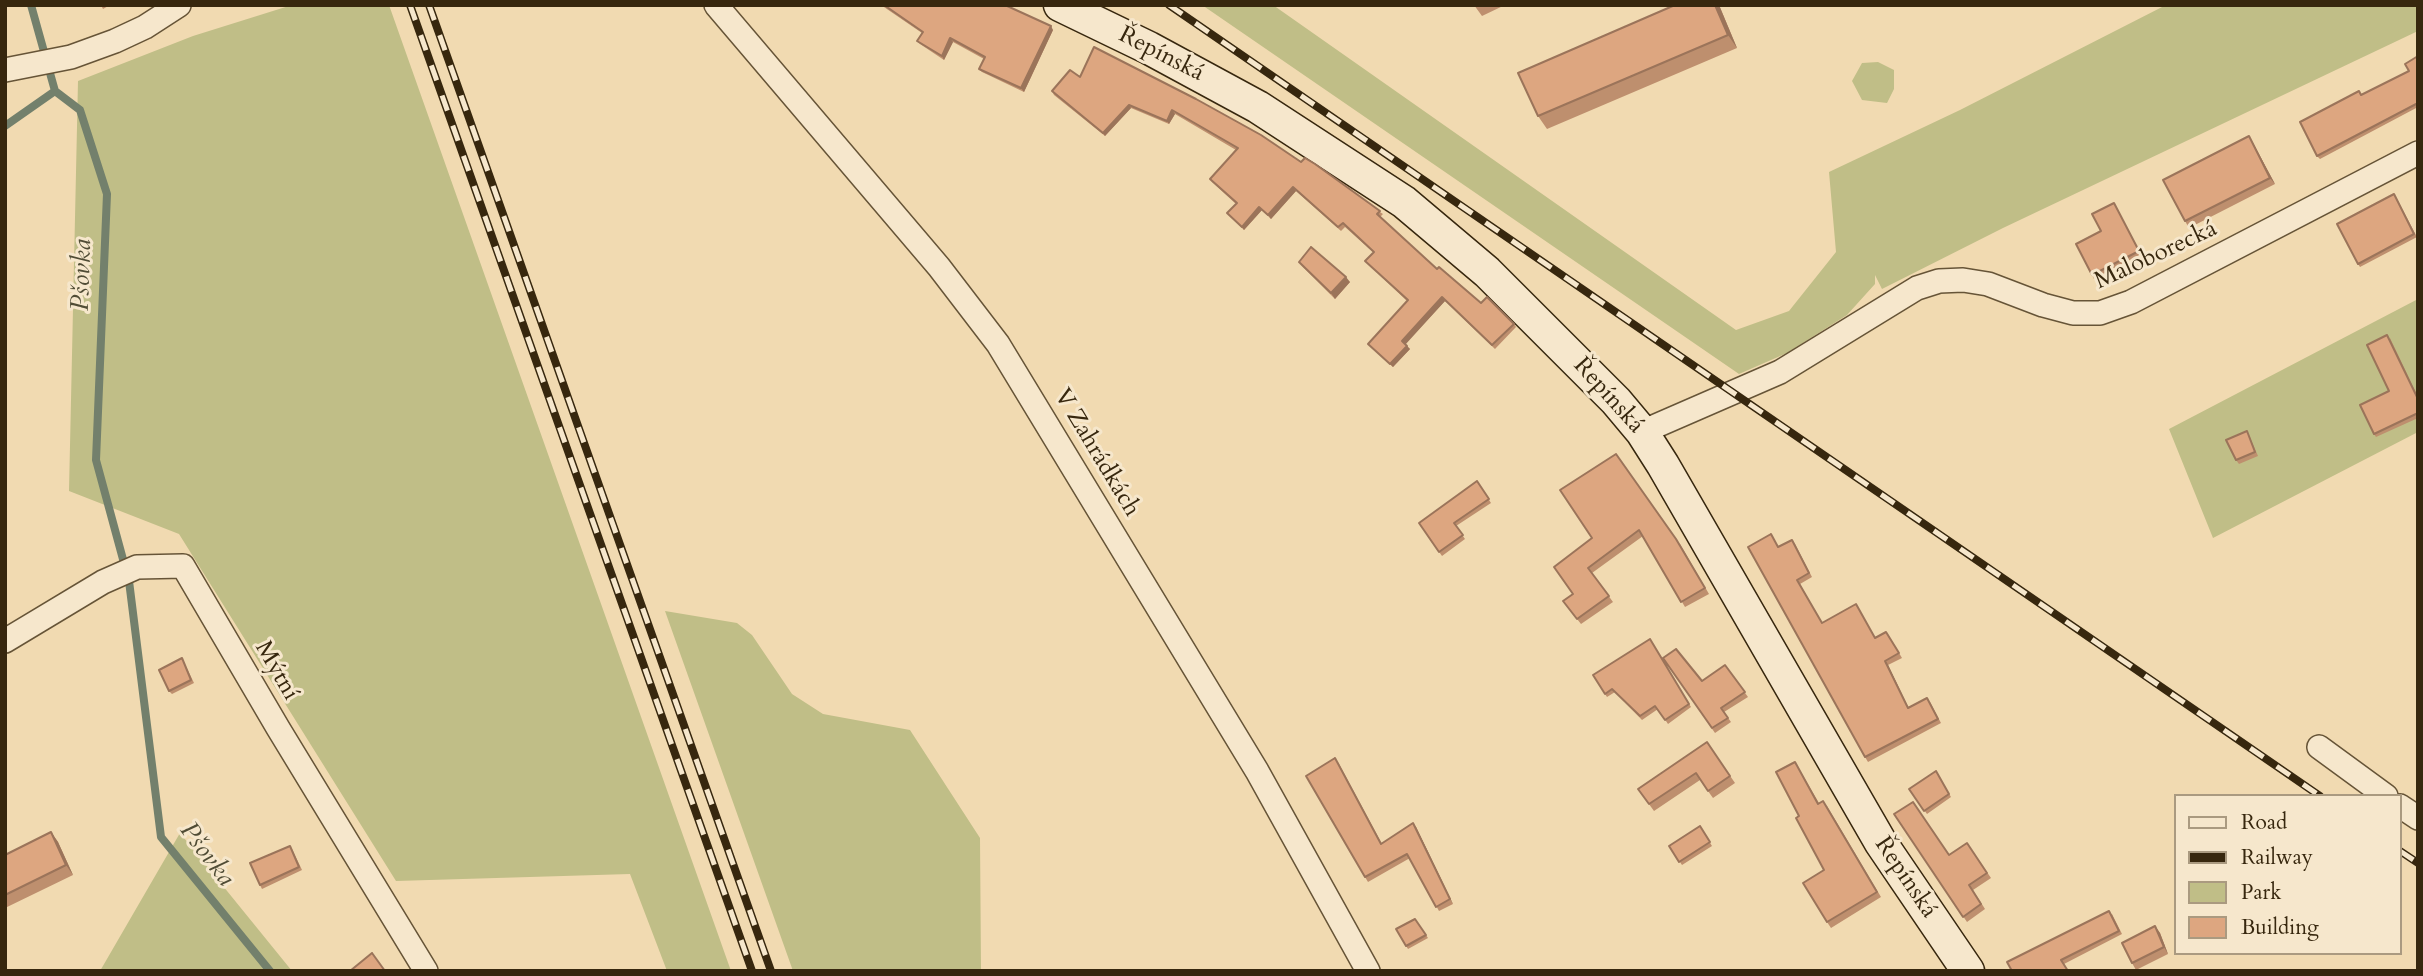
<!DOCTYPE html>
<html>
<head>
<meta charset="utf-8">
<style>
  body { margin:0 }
  #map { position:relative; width:2423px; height:976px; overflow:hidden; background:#f1dab1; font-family:Cardo,serif }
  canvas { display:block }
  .frame { position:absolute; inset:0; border:7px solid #37270e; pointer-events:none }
  .legend { position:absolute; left:2174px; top:794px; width:228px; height:161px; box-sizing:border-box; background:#f6e7cc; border:2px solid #aa9a80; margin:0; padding:9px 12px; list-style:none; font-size:21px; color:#37270e }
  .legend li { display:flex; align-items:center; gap:14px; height:35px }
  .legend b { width:35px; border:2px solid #aa9a80 }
</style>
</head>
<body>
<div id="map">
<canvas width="2423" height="976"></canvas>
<div class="frame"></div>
<ul class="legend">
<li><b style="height:9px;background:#f6e7cc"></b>Road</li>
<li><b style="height:9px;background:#37270e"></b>Railway</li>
<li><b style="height:19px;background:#c0be87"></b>Park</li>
<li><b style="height:19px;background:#dda680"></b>Building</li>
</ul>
</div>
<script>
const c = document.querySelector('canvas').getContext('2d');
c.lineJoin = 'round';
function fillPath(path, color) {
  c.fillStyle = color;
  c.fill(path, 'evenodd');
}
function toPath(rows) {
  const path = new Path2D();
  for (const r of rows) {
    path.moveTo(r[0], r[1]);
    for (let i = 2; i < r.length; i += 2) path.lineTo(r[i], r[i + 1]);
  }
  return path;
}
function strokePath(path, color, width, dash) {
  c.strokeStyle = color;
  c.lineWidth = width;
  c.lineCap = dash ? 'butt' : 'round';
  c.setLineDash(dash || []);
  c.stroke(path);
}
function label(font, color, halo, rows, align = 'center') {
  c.font = font + ' Cardo,serif';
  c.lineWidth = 6;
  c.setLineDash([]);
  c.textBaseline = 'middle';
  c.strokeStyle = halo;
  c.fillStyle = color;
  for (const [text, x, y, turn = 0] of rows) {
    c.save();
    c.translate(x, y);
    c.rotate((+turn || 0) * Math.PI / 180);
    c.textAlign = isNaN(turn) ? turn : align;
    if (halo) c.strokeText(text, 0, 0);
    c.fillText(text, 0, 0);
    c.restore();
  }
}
fillPath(toPath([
  [292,5,389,5,731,971,667,971,630,874,396,881,179,534,69,491,78,81,193,36],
  [1202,5,1273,5,1736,330,1789,311,1836,252,1829,172,1960,110,2166,5,2418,5,2418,31,2003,228,1882,289,1875,275,1875,284,1847,315,1787,353,1739,374],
  [1878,62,1894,70,1894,89,1887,103,1862,100,1852,81,1862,63],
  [2418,299,2418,432,2213,538,2169,429],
  [665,611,737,623,752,635,792,694,823,714,910,730,980,838,981,971,793,971],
  [180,833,292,971,100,971]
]), '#c0be87');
strokePath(toPath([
  [31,5,55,91,80,110,107,194,96,460,124,563],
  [5,126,55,91],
  [129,581,161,837,270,971]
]), '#73806c', 8);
const street = toPath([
  [716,5,939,267,998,344,1257,771,1368,971],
  [5,70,71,57,115,41,145,27,179,5],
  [1642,432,1780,372,1917,288,1939,281,1963,280,1988,284,2043,305,2073,313,2100,313,2131,302,2418,153],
  [5,641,103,582,137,567,183,566,278,728,426,971],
  [2319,747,2386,796],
  [2400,806,2418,818]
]);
const secondary = toPath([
  [1060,5,1149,48,1258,107,1404,202,1487,272,1616,401,1642,432,1663,465,1881,843,1968,971]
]);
strokePath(street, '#665437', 26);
strokePath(secondary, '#37270e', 35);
strokePath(street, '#f6e7cc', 23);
strokePath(secondary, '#f6e7cc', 32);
const rail = toPath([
  [410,5,752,971],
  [429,5,771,971],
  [1169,5,2320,796],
  [2400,851,2418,863]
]);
strokePath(rail, '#37270e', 8);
strokePath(rail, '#f6e7cc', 5, [16]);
fillPath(toPath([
  [101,5,110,5,103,9],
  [881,5,1005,5,1053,30,1024,92,982,72,979,69,984,59,953,42,944,60,920,44,917,41,922,33],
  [1474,5,1505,5,1482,16],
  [1675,5,1719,5,1737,48,1547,129,1538,116],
  [1094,47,1301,162,1383,214,1380,217,1437,269,1481,303,1514,324,1516,327,1495,349,1445,301,1405,344,1410,349,1393,367,1368,344,1407,301,1365,261,1374,253,1345,227,1341,231,1296,191,1271,219,1262,210,1244,230,1227,213,1236,204,1212,182,1210,179,1236,150,1175,114,1169,124,1131,108,1105,136,1054,95,1052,91,1080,77],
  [2418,56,2418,107,2320,159,2317,156,2361,95,2409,71],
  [2249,136,2253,143,2275,184,2189,228,2185,221],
  [2396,197,2417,237,2360,267,2358,264],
  [2114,203,2141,254,2094,279,2092,275,2101,231],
  [1299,262,1350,282,1335,299,1303,267],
  [2390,338,2418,397,2418,418,2376,437,2374,434,2389,391],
  [2249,435,2258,456,2239,464,2236,460],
  [1477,481,1491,503,1456,526,1465,539,1442,556,1419,523],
  [1560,490,1680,544,1709,594,1685,607,1643,536,1592,573,1613,602,1581,624,1563,601,1573,594,1592,538],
  [1774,539,1778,547,1792,540,1795,544,1812,577,1800,584,1822,623,1856,604,1875,638,1889,636,1902,658,1888,665,1908,708,1930,702,1941,723,1868,762,1865,757],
  [1650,639,1691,707,1668,724,1658,709,1642,720,1615,692,1607,697,1605,694],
  [182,658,194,683,172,694,169,691],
  [1663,658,1702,681,1725,665,1748,697,1724,712,1731,722,1715,733],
  [1707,742,1735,783,1713,798,1700,780,1654,811,1638,789],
  [1338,762,1382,844,1416,827,1453,904,1439,911,1410,858,1368,882,1365,877],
  [1795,762,1819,803,1827,806,1881,897,1831,928,1827,922,1824,870,1799,816],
  [1936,771,1951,797,1927,814,1909,789],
  [1894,814,1949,855,1967,843,1991,878,1973,890,1985,909,1967,922],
  [1700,826,1712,846,1682,865,1669,846],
  [51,832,58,842,73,875,5,908,5,855],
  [292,849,302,870,262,889,260,885],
  [2112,914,2122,934,2064,964,2012,971],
  [1415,919,1428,938,1408,949,1396,929],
  [2155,926,2160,933,2168,954,2136,970,2132,963]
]), '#be8f6e');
fillPath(toPath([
  [1715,5,1719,5,1737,48,1728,35],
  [1051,26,1053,30,1024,92,1021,88],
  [950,38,953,42,944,60,942,56],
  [1129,105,1131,108,1105,136,1103,133],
  [1172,110,1175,114,1169,124,1167,121],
  [2249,136,2253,143,2275,184,2270,178],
  [1293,187,1296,191,1271,219,1268,215],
  [1259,207,1262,210,1244,230,1242,227],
  [1346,277,1350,282,1335,299,1331,293],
  [1442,297,1445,301,1405,345,1402,341],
  [1407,346,1410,349,1393,367,1390,364],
  [1885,661,1888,665,1911,713,1908,708],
  [1413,823,1416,827,1453,904,1450,899],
  [51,832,58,842,73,875,66,865],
  [2155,926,2160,933,2168,954,2164,947]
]), '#9b745a');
const building = toPath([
  [884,5,1005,5,1051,26,1021,88,979,69,985,57,950,38,942,56,917,41,923,32,884,5],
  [1675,5,1715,5,1728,35,1538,116,1518,73,1675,5],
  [1094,47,1196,99,1261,135,1301,162,1305,158,1315,164,1380,211,1377,214,1437,269,1439,267,1481,303,1487,297,1514,324,1492,345,1442,297,1402,341,1407,346,1390,364,1368,344,1408,300,1365,261,1374,252,1343,223,1338,227,1293,187,1268,215,1259,207,1242,227,1227,213,1237,203,1210,179,1238,148,1172,110,1167,121,1129,105,1103,133,1052,91,1070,70,1080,77,1094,47],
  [2418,56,2418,103,2317,156,2300,122,2359,91,2361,95,2409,71,2405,64,2418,56],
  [2249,136,2270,178,2185,221,2163,180,2249,136],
  [2394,194,2414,234,2358,264,2337,224,2394,194],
  [2114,203,2139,251,2092,275,2076,244,2101,231,2092,214,2114,203],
  [1311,247,1346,277,1331,293,1299,262,1311,247],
  [2387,335,2418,399,2418,413,2374,434,2360,405,2389,391,2367,345,2387,335],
  [2247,431,2255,452,2236,460,2226,440,2247,431],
  [1616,454,1676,539,1705,588,1681,602,1639,530,1588,568,1609,596,1577,619,1563,601,1573,594,1554,567,1592,538,1560,490,1616,454],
  [1477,481,1489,499,1454,523,1463,535,1439,552,1419,523,1477,481],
  [1771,534,1778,547,1792,540,1809,573,1797,580,1822,623,1856,604,1875,638,1886,632,1899,653,1885,661,1908,708,1927,698,1938,719,1865,757,1748,547,1771,534],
  [1650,639,1689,704,1665,720,1655,706,1640,716,1612,689,1605,694,1593,675,1650,639],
  [1676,649,1702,681,1725,665,1745,692,1721,708,1728,718,1712,728,1663,658,1676,649],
  [182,658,191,680,169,691,159,670,182,658],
  [1707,742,1730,776,1708,791,1696,773,1649,804,1638,789,1707,742],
  [1335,758,1381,844,1413,823,1450,899,1436,907,1407,854,1365,877,1306,776,1335,758],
  [1795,762,1818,804,1823,801,1877,892,1827,922,1803,883,1824,870,1796,818,1799,816,1776,772,1795,762],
  [1936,771,1949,794,1924,811,1909,789,1936,771],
  [1913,802,1949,855,1967,843,1987,873,1969,885,1981,904,1963,917,1894,814,1913,802],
  [1700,826,1710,842,1679,862,1669,846,1700,826],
  [51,832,66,865,5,895,5,855,51,832],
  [290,846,299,867,260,885,250,863,290,846],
  [2109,911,2119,931,2061,960,2068,971,2012,971,2007,962,2109,911],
  [1415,919,1426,935,1406,946,1396,929,1415,919],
  [2155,926,2164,947,2132,963,2122,943,2155,926],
  [372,953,385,971,350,971,372,953]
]);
fillPath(building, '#dda680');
strokePath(building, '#9b745a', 2);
label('24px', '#37270e', '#f6e7cc', [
  ["Řepínská",1161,55,27],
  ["Maloborecká",2156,256,-25],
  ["Řepínská",1608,396,48],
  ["V Zahrádkách",1096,453,59],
  ["Mýtní",276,671,60],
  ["Řepínská",1905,878,56]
]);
label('italic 26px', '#504c35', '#f6e7cc', [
  ["Pšovka",83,275,-88],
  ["Pšovka",206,855,53]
]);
</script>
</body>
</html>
